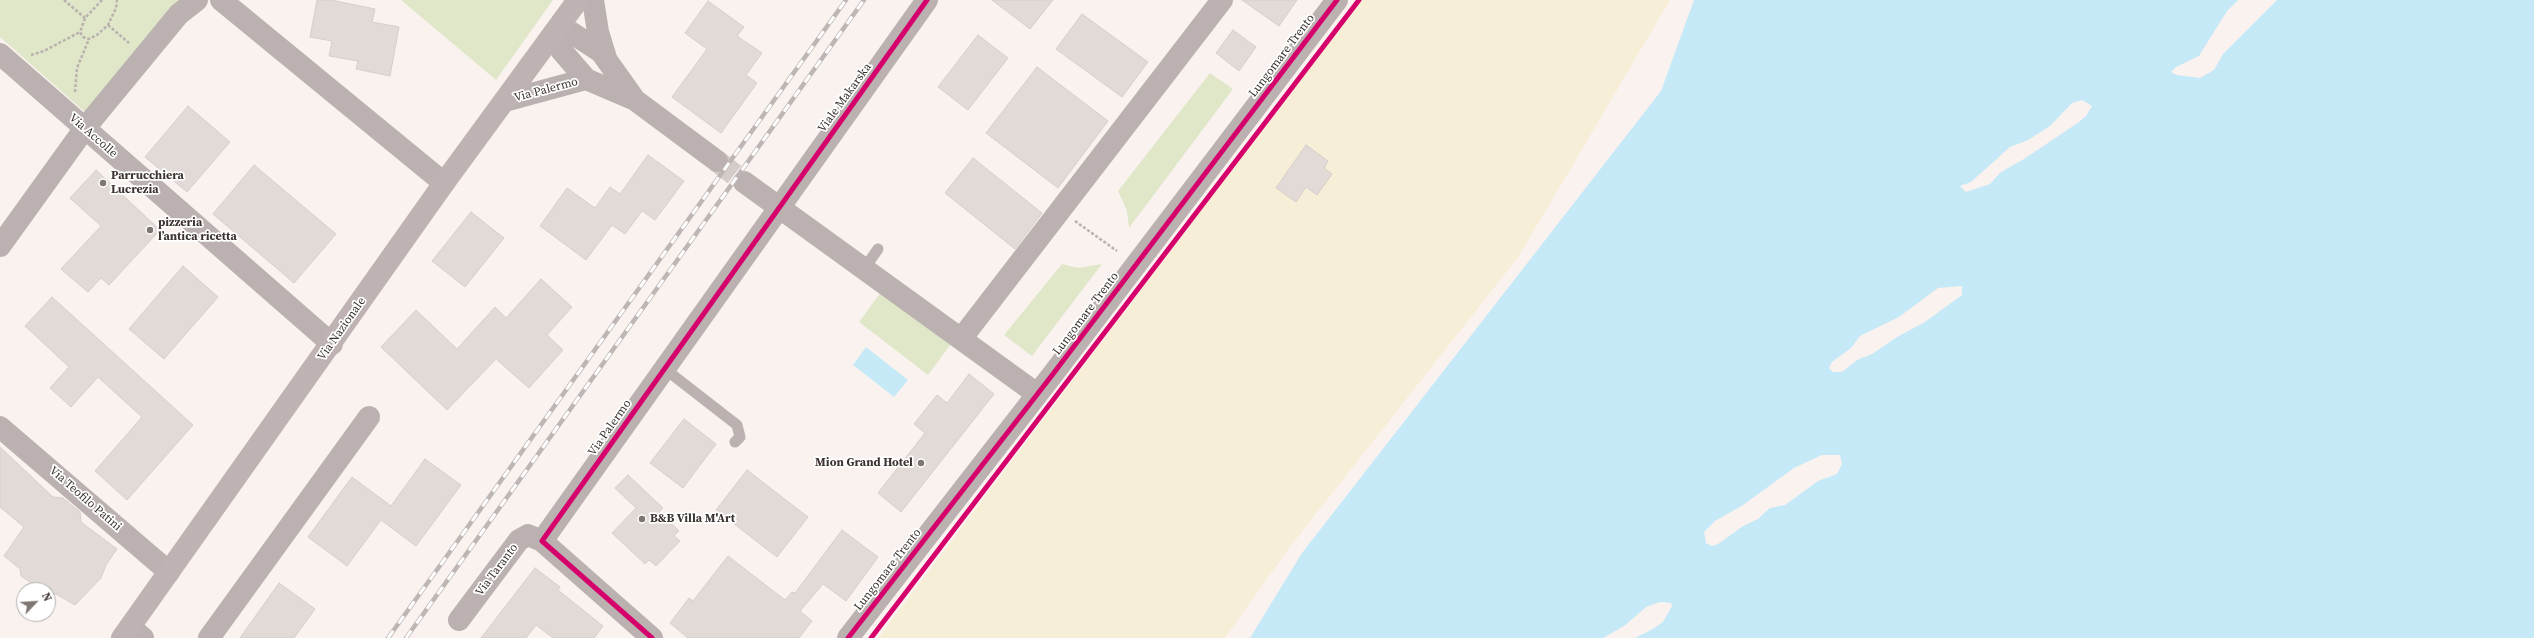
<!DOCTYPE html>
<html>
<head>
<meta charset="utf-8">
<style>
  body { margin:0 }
  #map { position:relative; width:2534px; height:638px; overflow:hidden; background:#faf2ef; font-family:"Source Serif 4",serif }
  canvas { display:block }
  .north { position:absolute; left:16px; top:582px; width:40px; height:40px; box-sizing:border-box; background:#fff; border:1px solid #b1adac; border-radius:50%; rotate:65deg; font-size:11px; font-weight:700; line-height:16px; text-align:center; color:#3c332f }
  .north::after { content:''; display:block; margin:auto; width:14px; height:18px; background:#7e7672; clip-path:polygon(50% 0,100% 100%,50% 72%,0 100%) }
</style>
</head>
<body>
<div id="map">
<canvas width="2534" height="638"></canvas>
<div class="north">N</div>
</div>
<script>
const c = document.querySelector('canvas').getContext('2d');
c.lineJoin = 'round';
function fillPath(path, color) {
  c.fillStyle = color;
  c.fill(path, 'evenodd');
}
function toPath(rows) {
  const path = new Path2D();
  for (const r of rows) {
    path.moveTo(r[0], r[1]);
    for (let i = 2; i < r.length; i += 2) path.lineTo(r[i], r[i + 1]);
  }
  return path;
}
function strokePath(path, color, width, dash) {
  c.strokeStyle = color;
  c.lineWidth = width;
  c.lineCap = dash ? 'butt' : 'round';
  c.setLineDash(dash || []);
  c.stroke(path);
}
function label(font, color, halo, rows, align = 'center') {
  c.font = font + ' "Source Serif 4",serif';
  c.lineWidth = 3.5;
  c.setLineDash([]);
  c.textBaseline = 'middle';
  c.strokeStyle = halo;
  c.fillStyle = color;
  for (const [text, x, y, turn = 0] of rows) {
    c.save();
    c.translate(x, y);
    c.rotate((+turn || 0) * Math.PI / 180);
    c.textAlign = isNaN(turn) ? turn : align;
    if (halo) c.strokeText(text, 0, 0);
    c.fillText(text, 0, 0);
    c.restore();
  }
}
fillPath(toPath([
  [0,0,181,0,86,113,0,37],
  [401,0,553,0,496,80],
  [1210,73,1233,89,1129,228,1127,211,1118,191],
  [1062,264,1078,268,1102,264,1032,356,1004,335],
  [881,292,951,344,928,375,859,322]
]), '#e0e7c9');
fillPath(toPath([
  [1360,0,1670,0,1519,256,1289,548,1225,638,878,638]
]), '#f7eed7');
fillPath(toPath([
  [1694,0,2534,0,2534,638,1250,638,1302,553,1661,91],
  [866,347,908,380,894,397,853,365]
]), '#c6e9f8');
fillPath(toPath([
  [2238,0,2277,0,2223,54,2214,70,2200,78,2177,75,2171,72,2176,67,2199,56,2227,11],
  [2082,100,2092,106,2086,116,2079,122,2024,159,2001,172,1990,184,1966,192,1960,186,1971,182,2010,147,2028,140,2050,126,2072,103],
  [1962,286,1962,295,1925,322,1897,337,1872,354,1857,360,1842,372,1833,372,1829,368,1832,362,1851,348,1860,336,1899,317,1938,288],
  [1822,455,1840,455,1842,464,1837,474,1818,481,1785,505,1770,508,1758,519,1743,526,1718,544,1712,546,1706,543,1704,532,1715,521,1743,505,1794,468],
  [1660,602,1671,603,1672,606,1663,622,1653,629,1635,638,1603,638,1624,626,1646,607]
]), '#faf2ef');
const building = toPath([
  [317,0,331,0,375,9,372,22,399,27,390,76,356,69,358,61,329,56,332,41,310,37,317,0],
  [992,0,1053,0,1030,29,992,0],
  [1242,0,1297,0,1279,26,1242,0],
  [708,1,744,27,737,36,762,53,746,75,757,83,721,133,672,97,707,49,685,33,708,1],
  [1082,14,1148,62,1122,97,1056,49,1082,14],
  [1233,30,1256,47,1239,71,1216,53,1233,30],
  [978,35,1008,58,968,110,938,87,978,35],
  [1037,67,1108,121,1058,188,986,133,1037,67],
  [188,106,230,142,187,192,145,157,188,106],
  [1306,145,1328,161,1324,168,1332,174,1317,195,1306,187,1296,202,1276,188,1306,145],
  [648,155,684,181,655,220,642,211,625,234,612,225,586,260,540,226,567,188,595,208,610,187,620,194,648,155],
  [973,158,1042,213,1015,249,945,193,973,158],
  [254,165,336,234,294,283,213,214,254,165],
  [96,170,160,230,109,285,101,278,88,292,61,269,101,226,70,198,96,170],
  [471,212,504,238,465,287,432,261,471,212],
  [183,266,218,297,164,359,129,329,183,266],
  [541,279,572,307,547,335,563,350,529,388,496,359,447,410,381,347,416,310,457,349,495,307,506,318,541,279],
  [52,297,193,425,127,500,95,471,142,417,98,377,71,407,50,388,69,367,25,326,52,297],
  [969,374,994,394,901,512,878,493,925,433,914,424,937,395,947,403,969,374],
  [684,419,716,444,683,488,650,463,684,419],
  [0,447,53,497,63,498,80,512,81,522,117,549,106,565,101,578,75,605,56,594,50,595,48,590,42,590,21,576,20,569,4,556,24,527,0,507,0,447],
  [425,459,461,485,416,546,381,520,347,566,308,537,352,477,391,506,425,459],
  [747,470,808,517,777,557,716,510,747,470],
  [628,475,663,508,659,512,679,531,674,536,680,541,656,566,649,560,645,564,612,533,636,508,615,488,628,475],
  [842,530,878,557,846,601,823,584,800,611,812,621,799,638,688,638,670,623,689,598,693,601,728,556,785,600,792,592,795,593,842,530],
  [535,568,560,587,558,590,603,626,594,638,553,638,536,625,526,638,481,638,535,568],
  [279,583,315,609,294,638,240,638,279,583]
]);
fillPath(building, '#e2dad6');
strokePath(building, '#d5ceca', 1);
strokePath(toPath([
  [717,161,744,182]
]), '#d4ccc9', 22, [22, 11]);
strokePath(toPath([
  [64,0,85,18],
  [102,0,85,18,80,32,83,37,89,39,97,35,108,25,116,8,117,0],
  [108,25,129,43],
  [31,55,44,51,80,32],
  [75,92,77,68,89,39],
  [1075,221,1117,251]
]), '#b9b1ae', 2.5, [3, 2]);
strokePath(toPath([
  [864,269,878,249],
  [665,369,737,425,740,437,735,442]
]), '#bab1b0', 11);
strokePath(toPath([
  [221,0,444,183],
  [593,0,598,32,606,58],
  [0,54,332,344],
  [635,100,601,52,572,33,556,31,561,50,586,79,635,100,717,161],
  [505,101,586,79],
  [744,182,1037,394],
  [0,246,85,128,179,14,197,0],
  [961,339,1222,0],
  [0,427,169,572],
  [459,620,519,540,528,535,542,541],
  [130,627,143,638],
  [209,638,369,417],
  [652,638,542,541,927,0],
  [848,638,1053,374,1337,0]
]), '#bab1b0', 22);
strokePath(toPath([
  [122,638,444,183,578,0]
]), '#beb2b3', 22);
const rail = toPath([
  [388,638,846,0],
  [406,638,864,0]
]);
strokePath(rail, '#beb6b4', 4.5);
strokePath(rail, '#fff', 3, [9]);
strokePath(toPath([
  [652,638,542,541,927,0],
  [848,638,1053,374,1337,0],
  [871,638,1359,0]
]), '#d6006c', 5);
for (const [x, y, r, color] of [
  [103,183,4,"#7e7672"],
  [150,230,4,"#7e7672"],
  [921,463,4,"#7e7672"],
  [642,519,4,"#7e7672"]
]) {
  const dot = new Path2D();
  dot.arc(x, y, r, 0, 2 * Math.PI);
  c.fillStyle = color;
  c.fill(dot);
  strokePath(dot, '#fff', 1.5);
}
label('12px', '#3c332f', '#fff', [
  ["Lungomare Trento",1282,56,-53],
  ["Via Palermo",546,90,-15],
  ["Viale Makarska",845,98,-54],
  ["Via Accolle",93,136,41],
  ["Lungomare Trento",1086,314,-53],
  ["Via Nazionale",342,329,-55],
  ["Via Palermo",610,428,-55],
  ["Via Teofilo Patini",85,499,41],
  ["Via Taranto",497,570,-53],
  ["Lungomare Trento",888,570,-52]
]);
label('bold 12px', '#3c332f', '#fff', [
  ["Parrucchiera",111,176],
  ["Lucrezia",111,190],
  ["pizzeria",158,223],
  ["l’antica ricetta",158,237],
  ["Mion Grand Hotel",913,463,"right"],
  ["B&B Villa M'Art",650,519]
], 'left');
</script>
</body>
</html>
